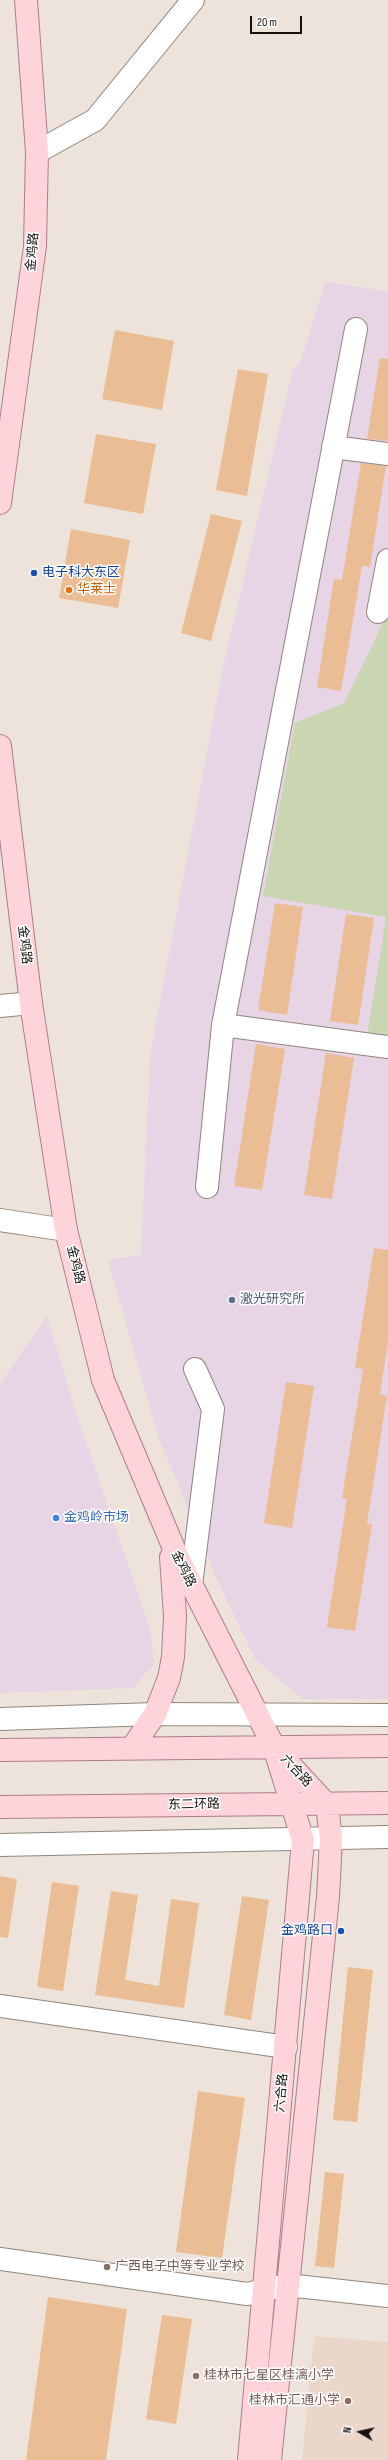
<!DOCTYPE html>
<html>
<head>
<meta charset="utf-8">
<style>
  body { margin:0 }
  #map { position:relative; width:388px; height:2460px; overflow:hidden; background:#eee3da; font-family:"Sofia Sans Condensed",sans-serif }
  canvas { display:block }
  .north { position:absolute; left:340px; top:2412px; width:40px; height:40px; -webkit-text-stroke:3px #fff; paint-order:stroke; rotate:279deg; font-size:11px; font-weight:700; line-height:16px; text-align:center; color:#15120f }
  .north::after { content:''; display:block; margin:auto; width:14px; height:18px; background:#15120f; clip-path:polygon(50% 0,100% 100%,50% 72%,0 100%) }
  .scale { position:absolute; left:250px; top:16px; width:52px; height:18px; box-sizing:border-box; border:2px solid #15120f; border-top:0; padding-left:5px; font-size:12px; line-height:14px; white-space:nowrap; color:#15120f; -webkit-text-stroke:3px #fff; paint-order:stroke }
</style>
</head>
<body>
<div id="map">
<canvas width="388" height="2460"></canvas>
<div class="north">N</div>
<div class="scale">20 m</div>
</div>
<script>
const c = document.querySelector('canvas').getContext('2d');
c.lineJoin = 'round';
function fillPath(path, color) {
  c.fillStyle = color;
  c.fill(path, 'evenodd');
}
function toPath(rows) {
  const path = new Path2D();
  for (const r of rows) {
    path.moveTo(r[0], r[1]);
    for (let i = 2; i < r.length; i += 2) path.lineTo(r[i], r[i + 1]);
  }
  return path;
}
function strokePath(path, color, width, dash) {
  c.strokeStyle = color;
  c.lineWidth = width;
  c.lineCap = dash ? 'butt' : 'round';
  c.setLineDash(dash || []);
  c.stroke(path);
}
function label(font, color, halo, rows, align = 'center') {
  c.font = font + ' "Sofia Sans Condensed","Noto Sans SC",sans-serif';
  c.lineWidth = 3;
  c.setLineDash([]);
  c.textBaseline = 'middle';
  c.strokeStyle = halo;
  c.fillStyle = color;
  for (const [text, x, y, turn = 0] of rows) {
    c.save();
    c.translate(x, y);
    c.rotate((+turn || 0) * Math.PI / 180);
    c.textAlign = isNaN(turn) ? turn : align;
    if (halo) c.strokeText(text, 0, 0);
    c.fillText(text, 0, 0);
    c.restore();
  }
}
fillPath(toPath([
  [325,282,388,291,388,1699,302,1699,255,1659,214,1573,157,1433,108,1260,141,1255,150,1055,223,667,293,369,300,364],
  [47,1316,74,1406,150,1630,154,1664,133,1688,0,1693,0,1384]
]), '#e7d4e5');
fillPath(toPath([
  [314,2336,388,2342,388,2460,302,2460]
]), '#ebd7c9');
fillPath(toPath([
  [388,613,388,1040,367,1037,386,917,263,896,295,723,344,703]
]), '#c9d6b1');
fillPath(toPath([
  [115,330,174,341,162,410,102,399],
  [380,358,388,359,388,441,367,439],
  [238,369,268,374,247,496,216,490],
  [96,434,156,444,143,514,84,503],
  [361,463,386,466,370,567,362,566,341,691,317,687,334,579,342,580],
  [211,514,242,521,211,641,181,633],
  [71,529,130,540,118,608,59,598],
  [275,903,303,907,287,1015,258,1010],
  [346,914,374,918,358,1025,330,1021],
  [256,1044,285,1049,262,1190,234,1186],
  [326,1053,354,1058,332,1199,304,1195],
  [374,1248,388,1250,388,1342,380,1394,387,1396,367,1523,372,1524,355,1631,327,1627,347,1499,342,1498,363,1369,355,1368],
  [286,1382,314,1386,292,1528,264,1523],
  [0,1876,17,1879,8,1938,0,1937],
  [52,1882,79,1886,63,1991,37,1987],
  [111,1891,138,1895,125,1980,159,1986,171,1899,199,1903,184,2008,95,1995],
  [242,1896,269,1900,251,2020,224,2015],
  [348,1967,373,1970,357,2122,333,2120],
  [198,2091,245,2098,222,2258,176,2252],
  [325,2172,344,2174,334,2268,315,2266],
  [48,2297,127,2309,106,2460,26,2460],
  [162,2315,192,2319,176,2424,146,2419]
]), '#eabd95');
const minor = toPath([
  [37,152,95,120,193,0],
  [333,447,388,454],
  [378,612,388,560],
  [0,1006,31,1003],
  [223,1025,388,1047],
  [207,1187,223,1025,356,329],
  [0,1220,66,1230],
  [191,1585,213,1409,195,1369],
  [0,1719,155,1714,388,1715],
  [0,1845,388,1837],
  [0,2006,286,2047],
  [0,2259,247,2294,287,2285,388,2296]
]);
const major = toPath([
  [0,503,35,246,37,152,26,0],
  [0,746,31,1003,66,1230,103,1380,178,1558,274,1747,303,1840,249,2460],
  [132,1748,155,1714,169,1678,173,1657,175,1616,171,1557],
  [0,1750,388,1746],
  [0,1807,388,1803],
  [270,2460,328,1897,331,1839,327,1805,279,1753]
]);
strokePath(minor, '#90867d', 24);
strokePath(major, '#ac7d83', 24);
strokePath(minor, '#fff', 22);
strokePath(major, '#fed4da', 22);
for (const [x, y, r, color] of [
  [34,573,4,"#1a4fb4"],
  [69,590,4,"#e8710a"],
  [232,1300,4,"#5c6f8a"],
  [56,1518,4,"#3f7fe0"],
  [341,1931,4,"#1a4fb4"],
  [107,2267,4,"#8d6e63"],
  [196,2376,4,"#8d6e63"],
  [348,2401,4,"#8d6e63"]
]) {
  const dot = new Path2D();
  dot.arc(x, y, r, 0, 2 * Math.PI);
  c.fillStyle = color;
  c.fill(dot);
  strokePath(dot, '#fff', 1.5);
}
label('13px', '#15120f', '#fff', [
  ["金鸡路",33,252,-85],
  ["金鸡路",24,945,83],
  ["金鸡路",75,1265,76],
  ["金鸡路",183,1569,64],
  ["六合路",296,1771,47],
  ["东二环路",194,1805,-1],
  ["六合路",282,2093,-85]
]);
label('13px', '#164399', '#fff', [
  ["电子科大东区",42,573],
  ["金鸡路口",333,1931,"right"]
], 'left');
label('13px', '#c56008', '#fff', [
  ["华莱士",77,590]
], 'left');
label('13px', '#4e5e75', '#fff', [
  ["激光研究所",240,1300]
], 'left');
label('13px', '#366cbe', '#fff', [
  ["金鸡岭市场",64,1518]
], 'left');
label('13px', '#785e54', '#fff', [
  ["广西电子中等专业学校",115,2267],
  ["桂林市七星区桂漓小学",204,2376],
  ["桂林市汇通小学",340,2401,"right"]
], 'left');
</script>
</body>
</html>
